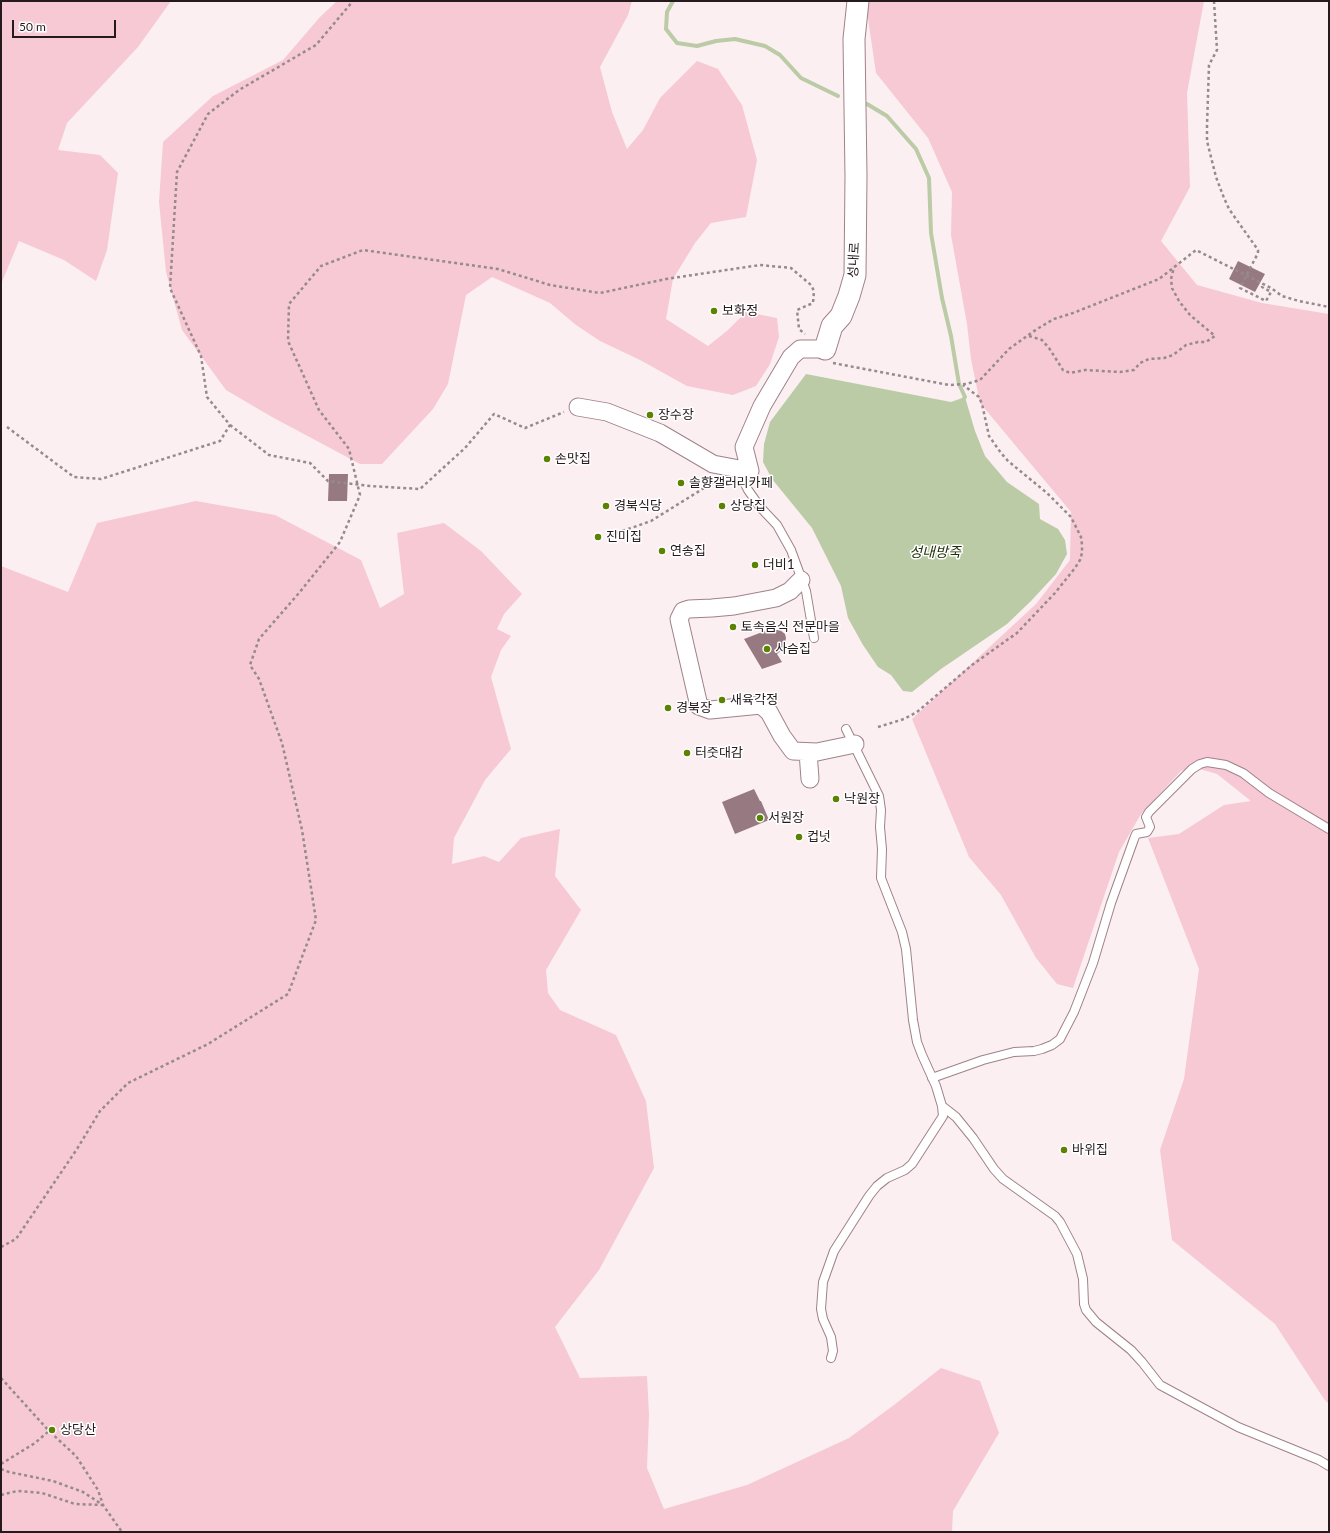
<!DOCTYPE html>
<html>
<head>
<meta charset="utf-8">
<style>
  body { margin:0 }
  #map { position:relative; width:1330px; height:1533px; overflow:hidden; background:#fceff2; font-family:Lato,sans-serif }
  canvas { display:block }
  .frame { position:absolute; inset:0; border:2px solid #251a1d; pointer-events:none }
  .scale { position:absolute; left:12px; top:20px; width:104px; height:18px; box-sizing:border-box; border:2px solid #251a1d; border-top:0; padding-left:5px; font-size:12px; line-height:14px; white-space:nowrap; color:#251a1d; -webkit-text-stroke:3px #fff; paint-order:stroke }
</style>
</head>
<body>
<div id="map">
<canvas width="1330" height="1533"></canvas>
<div class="frame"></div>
<div class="scale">50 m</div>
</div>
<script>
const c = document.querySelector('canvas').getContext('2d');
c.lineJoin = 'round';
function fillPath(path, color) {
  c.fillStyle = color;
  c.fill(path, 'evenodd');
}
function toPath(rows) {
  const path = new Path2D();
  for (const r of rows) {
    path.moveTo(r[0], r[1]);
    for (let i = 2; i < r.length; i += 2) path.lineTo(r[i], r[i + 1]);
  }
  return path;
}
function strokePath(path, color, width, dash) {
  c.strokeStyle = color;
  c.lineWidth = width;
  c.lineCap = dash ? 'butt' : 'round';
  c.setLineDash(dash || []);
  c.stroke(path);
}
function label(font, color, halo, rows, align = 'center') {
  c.font = font + ' Lato,"Noto Sans KR",sans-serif';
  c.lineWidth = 3;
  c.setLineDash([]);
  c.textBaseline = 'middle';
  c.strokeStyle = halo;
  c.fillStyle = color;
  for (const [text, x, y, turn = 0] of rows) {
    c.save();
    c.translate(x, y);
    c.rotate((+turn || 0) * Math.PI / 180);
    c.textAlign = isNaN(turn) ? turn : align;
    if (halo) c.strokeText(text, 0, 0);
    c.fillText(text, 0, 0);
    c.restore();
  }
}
fillPath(toPath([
  [1,1,171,1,138,47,67,123,58,150,100,155,118,173,107,250,96,281,64,260,19,241,1,284],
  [337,1,632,1,628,15,600,67,612,112,627,149,643,130,660,98,697,61,718,69,742,105,757,160,746,217,711,223,695,243,673,279,666,319,708,346,728,330,746,312,777,318,779,337,770,364,756,386,733,395,687,386,640,360,600,341,576,325,550,303,492,277,466,295,448,384,433,409,382,464,360,464,272,417,226,390,182,330,166,272,159,202,163,142,213,96,283,60,320,17],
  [867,1,1204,1,1187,93,1190,187,1161,241,1197,285,1262,303,1329,314,1329,1404,1324,1399,1275,1324,1172,1240,1160,1150,1184,1079,1199,969,1148,838,1179,834,1224,805,1251,801,1217,774,1193,767,1181,771,1141,814,1119,852,1073,988,1057,984,1036,958,1001,895,969,857,912,719,1036,604,1070,560,1071,512,980,403,971,359,967,324,951,235,952,192,928,138,876,73,866,5],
  [196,501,275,515,361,560,380,608,404,594,397,533,444,523,481,551,522,594,504,614,497,629,511,636,501,650,491,677,511,749,485,780,454,838,452,864,484,856,499,862,521,838,560,829,555,876,581,910,546,970,548,993,560,1010,616,1035,646,1101,654,1168,599,1270,555,1327,580,1378,647,1376,649,1415,647,1468,664,1509,747,1485,849,1438,894,1405,941,1368,980,1381,999,1433,953,1511,952,1532,1,1532,1,566,68,592,97,523]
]), '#f6c9d4');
fillPath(toPath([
  [806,374,951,402,965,397,975,431,985,456,1007,482,1039,504,1040,519,1058,529,1065,540,1067,554,1056,574,1031,601,1007,624,941,669,912,692,903,691,891,675,878,667,863,645,848,618,841,586,812,528,772,479,763,462,764,444,770,422]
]), '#bacba6');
strokePath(toPath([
  [673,1,667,12,666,29,677,43,697,46,716,41,735,39,765,46,780,55,801,78,838,96],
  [867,104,887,116,916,149,929,178,931,233,942,298,951,336,959,384,965,397,963,400]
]), '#bacba6', 4);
fillPath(toPath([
  [1238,261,1265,274,1255,292,1229,279],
  [329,474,348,474,347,501,328,501],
  [776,630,780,630,785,634,786,638,784,648,777,654,782,662,762,669,744,639,765,631,766,633],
  [754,789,760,801,761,801,769,820,735,834,722,802]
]), '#977a81');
const service = toPath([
  [747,472,741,476,748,490,760,507,777,525,791,550,806,591,814,638],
  [932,1078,983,1060,1014,1052,1034,1051,1042,1049,1052,1045,1060,1039,1074,1012,1093,963,1111,903,1134,839,1136,834,1147,832,1150,827,1146,817,1149,812,1192,769,1200,764,1207,762,1226,765,1243,773,1269,793,1329,829],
  [942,1106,956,1117,973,1138,994,1169,1003,1179,1055,1216,1060,1222,1077,1254,1083,1279,1084,1304,1086,1310,1096,1322,1131,1350,1142,1362,1160,1385,1238,1427,1319,1460,1329,1466],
  [831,1358,833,1351,831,1337,823,1319,821,1309,823,1282,834,1251,869,1196,877,1186,887,1178,905,1170,912,1164,943,1116,942,1106,936,1086,922,1055,917,1042,913,1020,906,949,902,932,881,878,882,849,880,827,881,810,879,796,846,729]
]);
const minor = toPath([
  [578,407,607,412,660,433,713,464,750,471,744,447,762,406,791,357,800,349,825,349],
  [801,580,790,591,776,598,734,606,712,608,689,609,683,611,679,619,699,706,710,710,761,705,769,712,782,736,793,751,817,752,855,744],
  [808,752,810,779]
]);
const tertiary = toPath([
  [825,349,832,326,841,316,849,296,855,275,856,176,854,39,858,1]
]);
strokePath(service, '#9f8289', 10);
strokePath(minor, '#9f8289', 19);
strokePath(tertiary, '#9f8289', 23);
strokePath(toPath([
  [1214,1,1217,50,1209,65,1207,126,1207,141,1216,177,1224,198,1229,209,1258,250,1258,253,1240,288,1266,301,1271,292,1262,287,1263,284],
  [1029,336,1042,340,1049,348,1063,370,1070,373,1085,370,1120,372,1134,370,1140,363,1149,359,1164,358,1173,355,1186,345,1198,342,1206,342,1215,336,1190,315,1179,301,1172,288,1171,279,1174,267],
  [833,363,949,385,966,384,980,380,1009,349,1037,329,1054,319,1073,313,1159,279,1196,250,1271,288,1282,296,1299,301,1329,307],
  [230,425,269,455,310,463,328,481,370,486,420,489,465,448,494,414,525,428,564,412],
  [7,427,74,477,101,479,220,441,230,425,207,397,201,356,170,288,177,172,208,114,239,90,316,45,353,1],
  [611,535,651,521,717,480],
  [878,727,904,719,917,712,972,665,1017,633,1055,593,1075,568,1080,560,1082,553,1082,545,1081,537,1071,517,1047,493,1008,461,1001,453,989,436,982,404,979,397,963,385],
  [1,1247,16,1239,77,1149,100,1111,128,1083,208,1044,288,994,316,920,302,830,282,743,259,679,250,665,259,639,299,593,340,542,360,495,349,449,319,410,288,341,289,304,321,266,363,250,498,269,550,285,600,293,666,279,760,265,791,268,811,285,814,291,813,303,797,310,799,329,805,334],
  [1,1378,49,1431],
  [1,1464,35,1443,49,1431,76,1456,98,1490,103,1505,122,1532],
  [1,1469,9,1472,53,1481,83,1492,103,1505],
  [1,1495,17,1491,42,1493,75,1504,102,1505]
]), '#968a8d', 2.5, [3, 3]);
strokePath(service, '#fff', 8);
strokePath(minor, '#fff', 17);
strokePath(tertiary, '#fff', 21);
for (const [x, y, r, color] of [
  [714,311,4,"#5b8203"],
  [650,415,4,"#5b8203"],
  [547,459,4,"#5b8203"],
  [681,483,4,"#5b8203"],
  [606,506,4,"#5b8203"],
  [722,506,4,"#5b8203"],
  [598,537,4,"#5b8203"],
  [662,551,4,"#5b8203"],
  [755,565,4,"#5b8203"],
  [733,627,4,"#5b8203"],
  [767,649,4,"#5b8203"],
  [722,700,4,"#5b8203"],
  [668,708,4,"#5b8203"],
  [687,753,4,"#5b8203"],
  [836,799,4,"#5b8203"],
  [760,818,4,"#5b8203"],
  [799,837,4,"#5b8203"],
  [1064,1150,4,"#5b8203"],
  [52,1430,4,"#5b8203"]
]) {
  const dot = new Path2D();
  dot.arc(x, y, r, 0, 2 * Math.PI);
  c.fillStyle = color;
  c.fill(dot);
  strokePath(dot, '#fff', 1.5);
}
label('13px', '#251a1d', '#fff', [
  ["성내로",854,260,-87]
]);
label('13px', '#251a1d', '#fff', [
  ["보화정",722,311],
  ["장수장",658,415],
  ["손맛집",555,459],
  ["솔향갤러리카페",689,483],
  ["경북식당",614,506],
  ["상당집",730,506],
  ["진미집",606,537],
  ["연송집",670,551],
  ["더비1",763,565],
  ["토속음식 전문마을",741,627],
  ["사슴집",775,649],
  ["새육각정",730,700],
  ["경북장",676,708],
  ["터줏대감",695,753],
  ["낙원장",844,799],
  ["서원장",768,818],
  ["컵넛",807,837],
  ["바위집",1072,1150],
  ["상당산",60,1430]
], 'left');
label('italic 14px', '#213106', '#fff', [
  ["성내방죽",935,552]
]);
</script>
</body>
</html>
